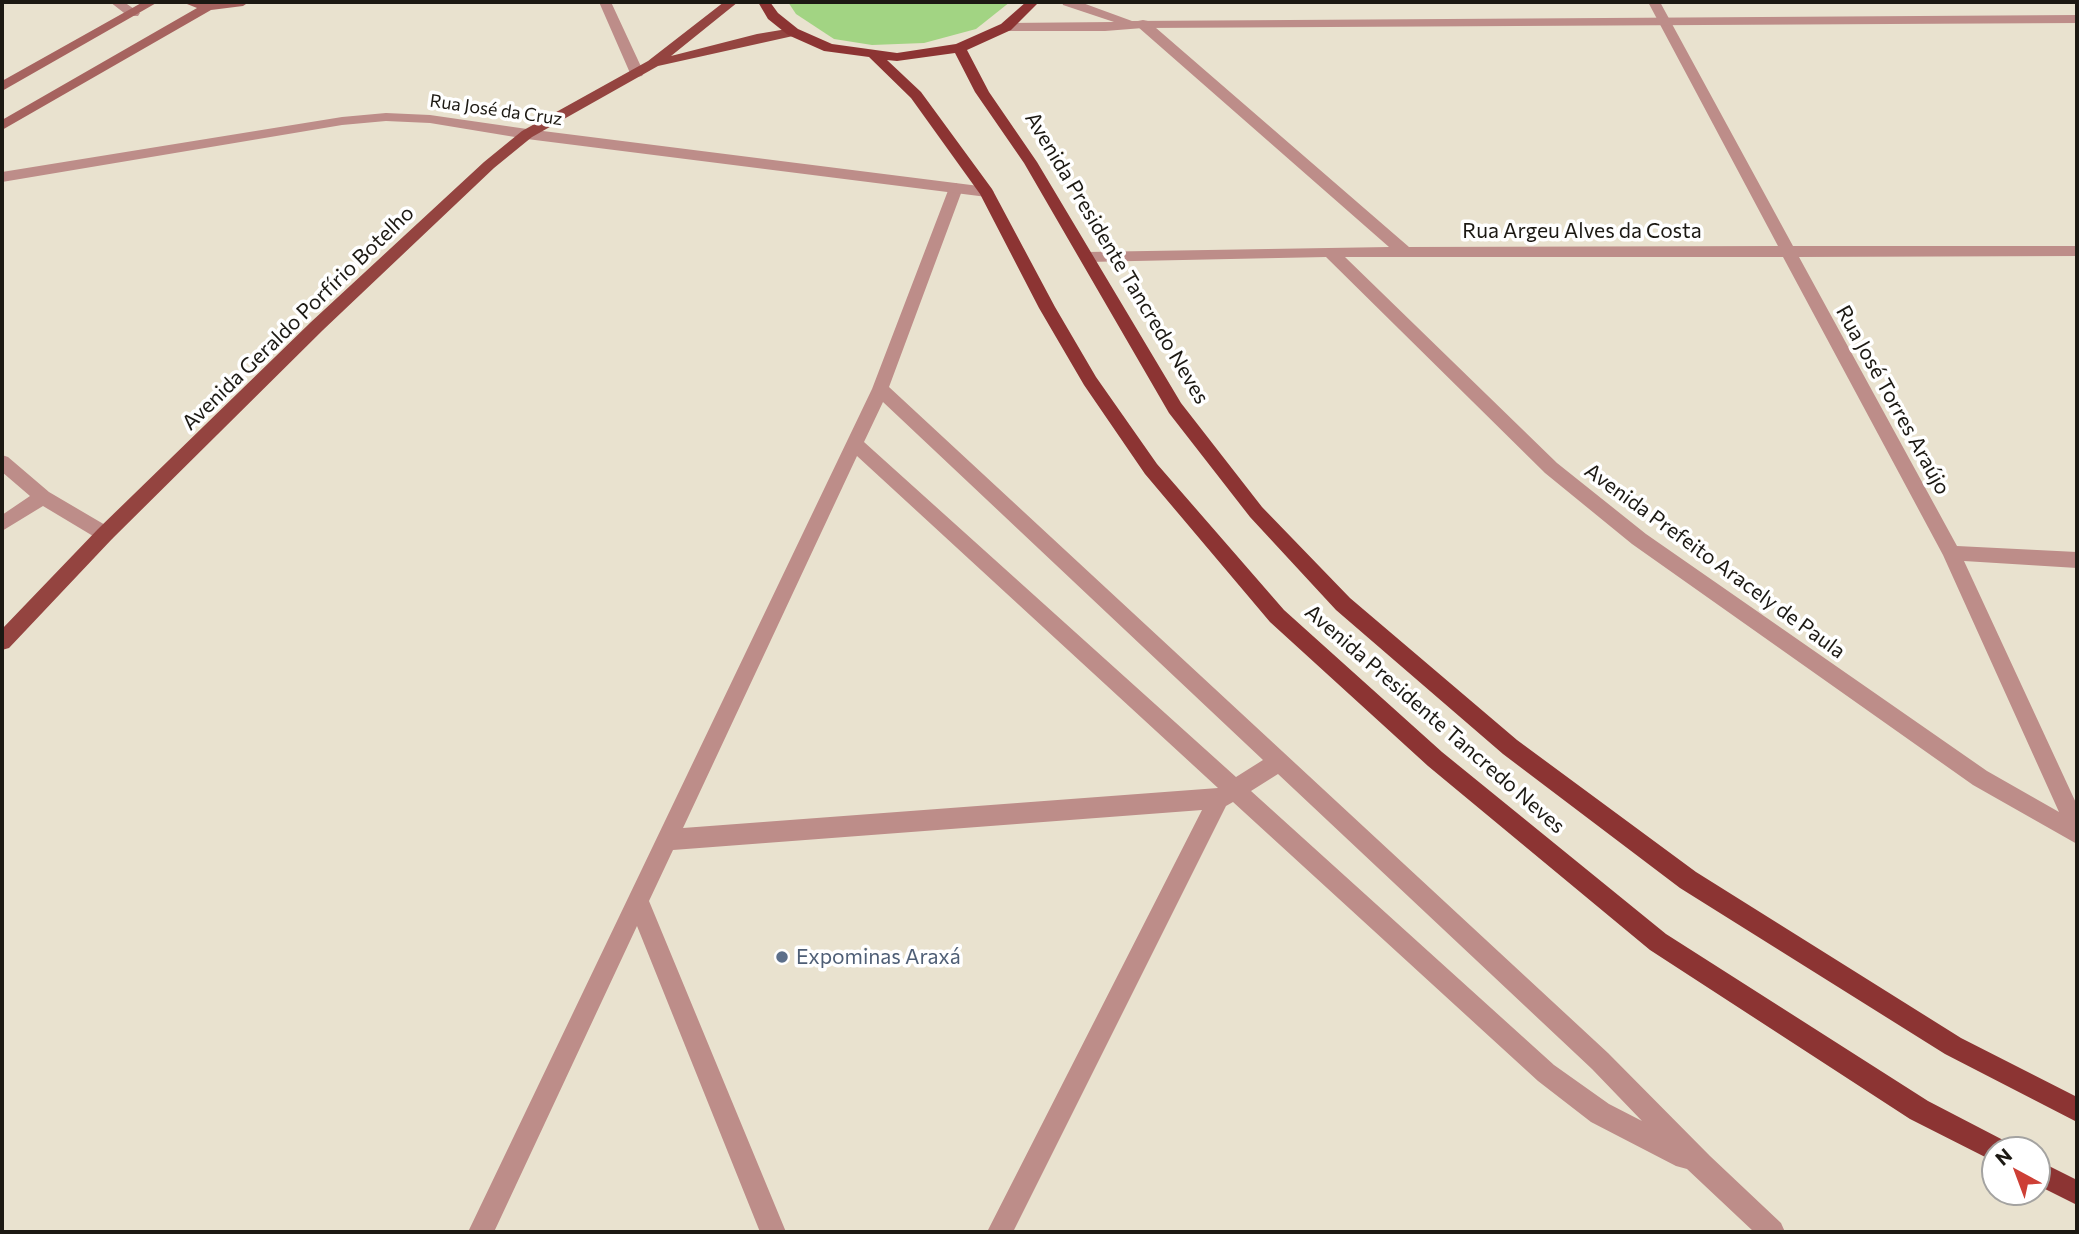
<!DOCTYPE html>
<html>
<head>
<meta charset="utf-8">
<style>
  body { margin:0 }
  #map { position:relative; width:2079px; height:1234px; overflow:hidden; background:#e9e2cf; font-family:Commissioner,sans-serif }
  canvas { display:block }
  .frame { position:absolute; inset:0; border:4px solid #1c1913; pointer-events:none }
  .north { position:absolute; left:1981px; top:1136px; width:70px; height:70px; box-sizing:border-box; background:#fff; border:2px solid #a4a3a1; border-radius:50%; rotate:319deg; font-size:19px; font-weight:700; line-height:28px; text-align:center; color:#1c1913 }
  .north::after { content:''; display:block; margin:auto; width:24px; height:32px; background:#cd3f36; clip-path:polygon(50% 0,100% 100%,50% 72%,0 100%) }
</style>
</head>
<body>
<div id="map">
<canvas width="2079" height="1234"></canvas>
<div class="frame"></div>
<div class="north">N</div>
</div>
<script>
const c = document.querySelector('canvas').getContext('2d');
c.lineJoin = 'round';
function fillPath(path, color) {
  c.fillStyle = color;
  c.fill(path, 'evenodd');
}
function toPath(rows) {
  const path = new Path2D();
  for (const r of rows) {
    path.moveTo(r[0], r[1]);
    for (let i = 2; i < r.length; i += 2) path.lineTo(r[i], r[i + 1]);
  }
  return path;
}
function strokePath(path, color, width, dash) {
  c.strokeStyle = color;
  c.lineWidth = width;
  c.lineCap = dash ? 'butt' : 'round';
  c.setLineDash(dash || []);
  c.stroke(path);
}
function label(font, color, halo, rows, align = 'center') {
  c.font = font + ' Commissioner,sans-serif';
  c.lineWidth = 7;
  c.setLineDash([]);
  c.textBaseline = 'middle';
  c.strokeStyle = halo;
  c.fillStyle = color;
  for (const [text, x, y, turn = 0] of rows) {
    c.save();
    c.translate(x, y);
    c.rotate((+turn || 0) * Math.PI / 180);
    c.textAlign = isNaN(turn) ? turn : align;
    if (halo) c.strokeText(text, 0, 0);
    c.fillText(text, 0, 0);
    c.restore();
  }
}
fillPath(toPath([
  [788,2,1010,2,976,29,924,43,872,45,834,39,796,14]
]), '#a2d483');
fillPath(toPath([
  [956,183,963,188,889,387,1608,1053,1710,1156,1781,1223,1785,1232,1754,1232,1687,1169,1676,1166,1591,1122,1538,1081,1233,802,1226,806,1013,1232,987,1232,1202,810,673,850,649,901,786,1232,760,1232,637,926,494,1232,468,1232,872,389,949,188,956,183],
  [883,402,1263,760,1236,777,864,442,883,402],
  [857,456,1218,788,683,828,857,456],
  [1278,774,1592,1069,1642,1121,1609,1104,1554,1065,1251,791,1278,774]
]), '#bd8d89');
fillPath(toPath([
  [110,2,124,2,140,13,138,16,128,16,110,2],
  [599,2,611,2,644,73,642,76,637,77,630,73,599,2],
  [1648,2,1660,2,1793,246,2077,246,2077,256,1799,257,1957,546,2077,552,2077,568,1964,561,2077,805,2077,844,1973,785,1632,544,1545,473,1326,257,1087,262,1079,257,1087,252,1389,247,1138,27,1138,21,1143,20,1148,21,1409,247,1778,246,1648,2],
  [1345,257,1783,257,1943,555,2059,812,1987,771,1646,534,1557,463,1345,257],
  [386,113,430,115,527,129,987,187,994,192,987,197,527,139,430,123,386,121,342,125,2,182,2,172,342,117,386,113],
  [2,455,8,457,49,492,112,529,114,534,112,539,105,542,98,539,43,506,2,531,2,515,30,496,2,472,2,455]
]), '#bd8d89');
fillPath(toPath([
  [1062,2,1080,2,1132,21,2077,15,2077,23,1143,28,1105,31,1006,31,999,27,1006,23,1114,22,1063,5,1062,2]
]), '#bd8d89');
fillPath(toPath([
  [143,2,158,2,2,91,2,81,143,2],
  [182,2,249,2,243,6,211,10,2,130,2,120,197,8,182,2]
]), '#a6635f');
fillPath(toPath([
  [724,2,738,2,671,56,757,34,793,28,800,32,793,36,658,66,532,137,494,168,323,330,112,539,9,648,2,650,2,629,98,529,311,322,484,162,522,131,648,61,724,2]
]), '#944440');
fillPath(toPath([
  [758,2,770,2,778,13,798,29,832,44,897,53,956,44,1001,24,1026,2,1039,2,1011,30,967,50,989,92,1037,162,1181,403,1262,507,1350,598,1517,740,1696,872,1961,1038,2077,1097,2077,1122,1945,1054,1680,888,1503,754,1336,610,1250,517,1169,413,1024,163,975,92,955,53,897,61,887,60,921,92,992,189,1055,307,1096,377,1157,464,1284,610,1442,752,1666,934,1928,1101,2005,1141,2008,1150,1995,1150,1995,1162,1910,1119,1650,950,1428,766,1270,622,1145,474,1084,385,1039,308,980,194,911,98,869,57,824,51,788,35,768,19,758,2],
  [2037,1160,2077,1180,2077,1205,2037,1185,2037,1160]
]), '#8c3433');
for (const [x, y, r, color] of [
  [782,957,7,"#5c6f8a"]
]) {
  const dot = new Path2D();
  dot.arc(x, y, r, 0, 2 * Math.PI);
  c.fillStyle = color;
  c.fill(dot);
  strokePath(dot, '#fff', 2.5);
}
label('18px', '#1c1913', '#fff', [
  ["Rua José da Cruz",496,110,8]
]);
label('21px', '#1c1913', '#fff', [
  ["Rua Argeu Alves da Costa",1582,231],
  ["Avenida Presidente Tancredo Neves",1117,258,59],
  ["Avenida Geraldo Porfírio Botelho",298,318,-44],
  ["Rua José Torres Araújo",1893,400,61],
  ["Avenida Prefeito Aracely de Paula",1715,561,36],
  ["Avenida Presidente Tancredo Neves",1435,719,41]
]);
label('21px', '#4e5e75', '#fff', [
  ["Expominas Araxá",796,957]
], 'left');
</script>
</body>
</html>
